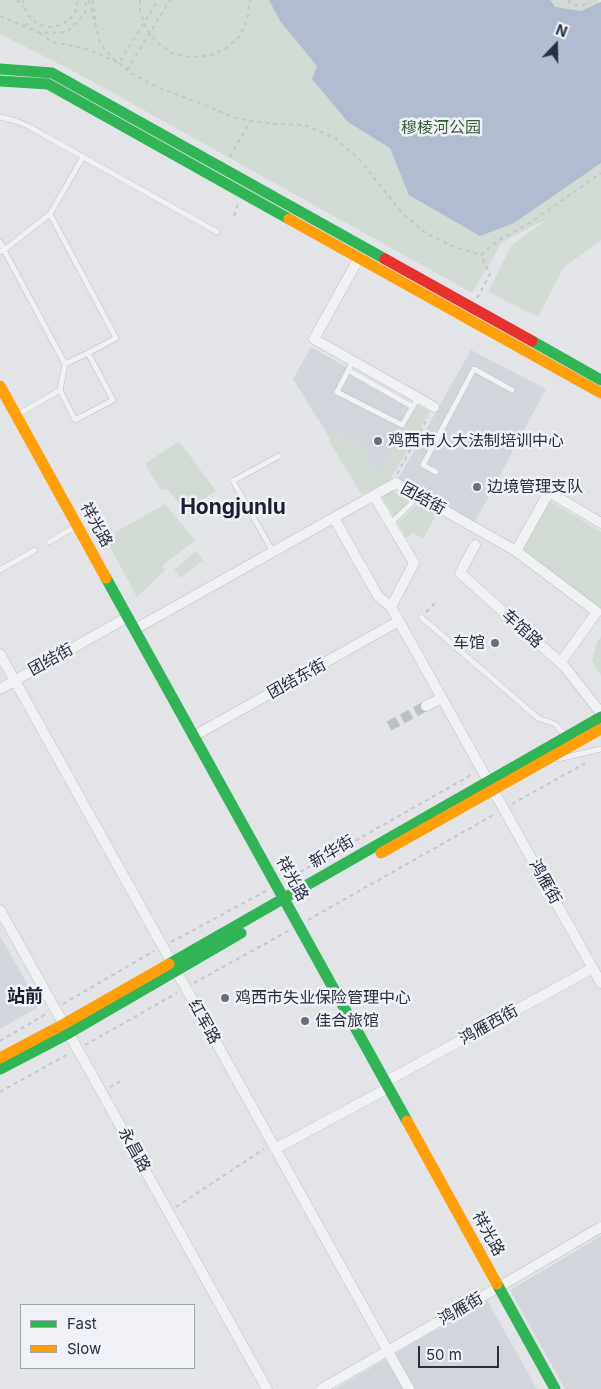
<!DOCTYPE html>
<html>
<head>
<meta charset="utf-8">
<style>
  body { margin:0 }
  #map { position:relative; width:601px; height:1389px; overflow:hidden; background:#e2e4e7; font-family:Inter,sans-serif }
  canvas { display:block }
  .legend { position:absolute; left:20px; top:1304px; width:175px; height:65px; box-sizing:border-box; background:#f0f2f7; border:1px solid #a0a4ae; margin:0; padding:6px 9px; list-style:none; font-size:15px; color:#292e40 }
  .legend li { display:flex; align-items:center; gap:10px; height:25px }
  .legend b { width:25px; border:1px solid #a0a4ae }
  .north { position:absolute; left:531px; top:20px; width:50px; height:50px; -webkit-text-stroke:4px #f0f2f7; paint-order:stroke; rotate:21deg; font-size:14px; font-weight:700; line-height:20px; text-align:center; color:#292e40 }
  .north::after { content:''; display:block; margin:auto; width:18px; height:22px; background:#292e40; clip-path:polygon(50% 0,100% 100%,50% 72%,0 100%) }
  .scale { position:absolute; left:418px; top:1346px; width:81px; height:22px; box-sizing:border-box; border:2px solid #292e40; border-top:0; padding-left:6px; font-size:15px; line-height:18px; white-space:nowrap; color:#292e40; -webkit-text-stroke:4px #f0f2f7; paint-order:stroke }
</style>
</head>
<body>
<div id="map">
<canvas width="601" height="1389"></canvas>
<ul class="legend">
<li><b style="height:6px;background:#30b455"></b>Fast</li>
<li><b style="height:6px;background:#ff9f0a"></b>Slow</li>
</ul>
<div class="north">N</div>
<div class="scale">50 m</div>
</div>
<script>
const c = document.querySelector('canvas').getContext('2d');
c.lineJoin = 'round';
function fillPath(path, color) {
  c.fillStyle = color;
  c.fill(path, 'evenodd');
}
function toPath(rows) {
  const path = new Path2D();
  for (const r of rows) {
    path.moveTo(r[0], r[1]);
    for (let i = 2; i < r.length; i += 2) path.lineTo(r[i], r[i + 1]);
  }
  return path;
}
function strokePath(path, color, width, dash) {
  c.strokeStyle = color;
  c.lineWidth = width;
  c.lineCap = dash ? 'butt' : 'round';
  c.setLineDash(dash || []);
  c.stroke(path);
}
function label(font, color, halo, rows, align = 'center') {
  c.font = font + ' Inter,"Noto Sans SC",sans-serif';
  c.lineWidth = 5;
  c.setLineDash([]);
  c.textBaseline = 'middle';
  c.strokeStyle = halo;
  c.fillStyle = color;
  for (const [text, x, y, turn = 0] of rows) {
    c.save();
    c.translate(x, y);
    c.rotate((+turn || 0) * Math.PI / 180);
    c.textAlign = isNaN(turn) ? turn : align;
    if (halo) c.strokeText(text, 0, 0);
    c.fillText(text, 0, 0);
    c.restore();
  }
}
fillPath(toPath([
  [311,347,426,413,388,476,362,490,293,379],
  [471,350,546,389,475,522,398,479],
  [0,936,40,1006,0,1029],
  [601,1236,601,1389,565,1389,510,1290],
  [487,1300,537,1389,335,1389]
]), '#d3d5dc');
fillPath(toPath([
  [0,0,598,0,601,7,601,240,564,267,538,317,488,292,511,246,547,219,502,242,472,293,77,73,0,34],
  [417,405,430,411,390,480,362,495,329,441,333,431,370,451,364,463,380,471],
  [179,441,216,491,186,511,167,489,161,491,145,464],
  [392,490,410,501,394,516,382,497],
  [548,500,601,532,601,609,521,549],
  [419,503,437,513,423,539,413,533,406,538,398,522],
  [165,504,195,540,162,566,165,570,137,597,105,538],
  [196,551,203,560,181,578,174,570],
  [601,637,601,675,592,661,597,642]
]), '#d2dbd3');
fillPath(toPath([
  [269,0,550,0,555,7,581,11,601,2,601,163,514,223,480,236,409,195,390,148,348,122,312,79,317,66,280,21]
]), '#b1bcd1');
strokePath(toPath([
  [389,726,426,706]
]), '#bdc0c6', 10, [10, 5]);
const lane = toPath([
  [0,117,16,121,28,126,217,232],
  [50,214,116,338,88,353],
  [0,242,4,250,0,252],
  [353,361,337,392,402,425,418,398],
  [65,364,88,353,113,400,75,420,60,390,65,364,4,250,50,214,83,157],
  [348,370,413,407],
  [17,415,60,390],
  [436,472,423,465,474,369,512,390],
  [391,523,423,492],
  [49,542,77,526],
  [273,552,233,481,279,456],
  [0,570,35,550],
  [421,617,538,718,555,724,565,735],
  [558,759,601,749]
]);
const street = toPath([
  [359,258,314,339,434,407],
  [374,496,414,563,391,607,601,983],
  [334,518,378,596,391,607],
  [475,545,460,573,564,666,601,713],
  [516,551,549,492,601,523],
  [135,629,396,483,516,551,597,612,560,663],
  [0,654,409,1389],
  [0,689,128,617],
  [426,706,442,698],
  [194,736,399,621],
  [0,910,267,1389],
  [385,1082,593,968],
  [275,1149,388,1088],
  [321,1389,499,1287,601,1227]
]);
strokePath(lane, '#bfc1c4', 6);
strokePath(street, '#bfc1c4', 11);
strokePath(toPath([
  [17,0,24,7],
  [23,0,24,7,28,15,35,22,43,26,52,27,61,25,69,20,75,13,78,0],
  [89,0,100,43,111,57,131,73,157,87,210,107,234,118,274,124,304,125,335,138,360,160,403,214,427,234,455,247,481,255,496,242,531,222,601,173],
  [93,0,95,20],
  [140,0,140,11,146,28,157,43,172,53,190,57,208,56,225,49,239,37,247,20,250,0],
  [568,0,570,3,578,6,591,3],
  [0,16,40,33,67,32,85,14,86,0],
  [25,26,32,19],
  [40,33,52,42,87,49,119,63,158,0],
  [127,70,170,0],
  [230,157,251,120],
  [234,216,238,204],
  [477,298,490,274,481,256],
  [407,432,414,442],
  [397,474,428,417],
  [426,612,436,602],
  [512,804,589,761],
  [286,880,473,774],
  [308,920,495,814],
  [171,942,266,891],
  [194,983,288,931],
  [63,1004,154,951],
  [0,1041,46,1014],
  [85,1045,177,993],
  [110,1087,124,1079],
  [0,1092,68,1054],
  [176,1207,264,1149]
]), '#c4c5ca', 2, [4, 4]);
strokePath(lane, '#f1f2f4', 5);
strokePath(street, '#f1f2f4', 10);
strokePath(toPath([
  [0,69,52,73,385,259],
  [0,81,48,84,289,219],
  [532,341,601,380],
  [106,578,407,1121],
  [169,964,601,717],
  [0,1069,69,1033,241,933],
  [497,1284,555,1389]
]), '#30b455', 11);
strokePath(toPath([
  [289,219,601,393],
  [0,386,106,578],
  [381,853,601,729],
  [0,1058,64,1024,169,964],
  [407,1121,497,1284]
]), '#ff9f0a', 11);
strokePath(toPath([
  [385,259,532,341]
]), '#e5322d', 11);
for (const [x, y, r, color] of [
  [378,441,5,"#6a6e7a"],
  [477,487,5,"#6a6e7a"],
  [495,643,5,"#6a6e7a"],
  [225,998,5,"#6a6e7a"],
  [305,1021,5,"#6a6e7a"]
]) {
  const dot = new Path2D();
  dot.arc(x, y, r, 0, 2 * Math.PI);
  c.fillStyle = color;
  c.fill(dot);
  strokePath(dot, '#f0f2f7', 2);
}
label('16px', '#395c37', '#f0f2f7', [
  ["穆棱河公园",441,128]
]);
label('16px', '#292e40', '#f0f2f7', [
  ["鸡西市人大法制培训中心",388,441],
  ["边境管理支队",487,487],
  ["车馆",485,643,"right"],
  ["鸡西市失业保险管理中心",235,998],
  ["佳合旅馆",315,1021]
], 'left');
label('16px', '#292e40', '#f0f2f7', [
  ["团结街",423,499,29],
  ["祥光路",96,525,61],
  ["车馆路",522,629,42],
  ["团结街",51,660,-29],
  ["团结东街",297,679,-29],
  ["新华街",332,852,-30],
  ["祥光路",292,879,61],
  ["鸿雁街",545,882,61],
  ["红军路",204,1022,61],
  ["鸿雁西街",489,1025,-29],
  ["永昌路",134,1150,61],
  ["祥光路",488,1234,61],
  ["鸿雁街",461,1309,-30]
]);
label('bold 18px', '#1b2031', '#f0f2f7', [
  ["站前",25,997]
]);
label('bold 21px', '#1b2031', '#f0f2f7', [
  ["Hongjunlu",233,508]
]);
</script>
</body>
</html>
